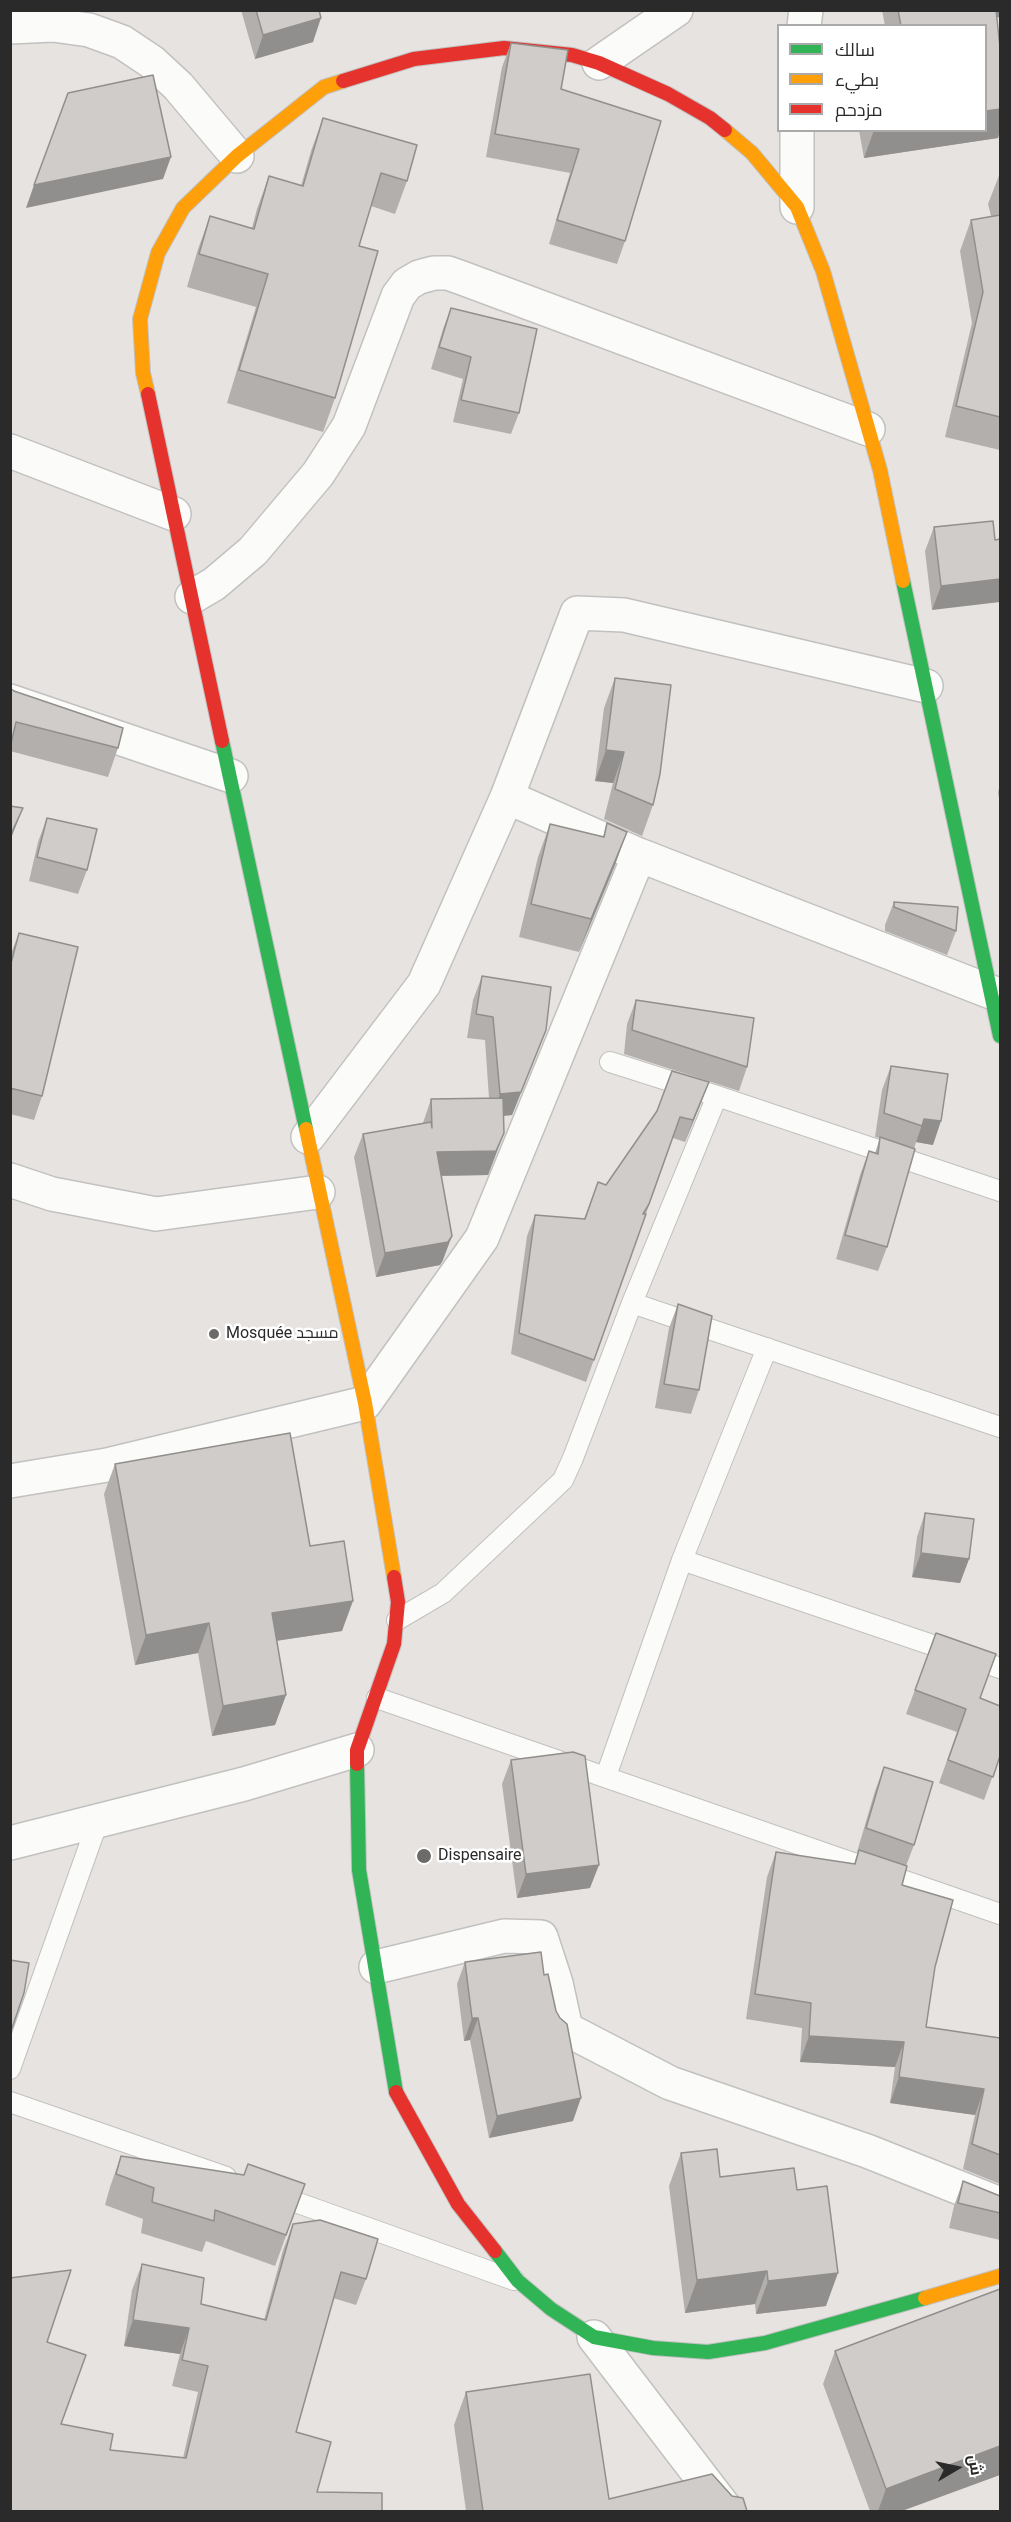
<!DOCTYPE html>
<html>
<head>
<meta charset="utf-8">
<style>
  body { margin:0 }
  #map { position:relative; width:1011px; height:2522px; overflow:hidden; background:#e7e3e0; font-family:Roboto,Cairo,sans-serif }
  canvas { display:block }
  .frame { position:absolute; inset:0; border:12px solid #2a2a2a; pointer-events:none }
  .legend { position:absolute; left:777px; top:24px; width:210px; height:108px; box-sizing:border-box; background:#fff; border:2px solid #aaa; margin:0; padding:8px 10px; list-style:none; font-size:18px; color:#2a2a2a }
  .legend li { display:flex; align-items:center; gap:12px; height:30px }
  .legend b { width:30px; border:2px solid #aaa }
  .north { position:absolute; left:927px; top:2438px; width:60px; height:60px; -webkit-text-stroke:4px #fff; paint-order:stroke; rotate:81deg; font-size:16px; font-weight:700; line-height:24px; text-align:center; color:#2a2a2a }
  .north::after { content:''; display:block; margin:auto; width:21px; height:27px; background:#2a2a2a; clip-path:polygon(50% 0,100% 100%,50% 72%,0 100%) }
</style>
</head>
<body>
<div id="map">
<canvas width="1011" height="2522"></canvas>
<div class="frame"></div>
<ul class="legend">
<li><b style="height:8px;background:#30b455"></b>سالك</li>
<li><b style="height:8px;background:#ff9f0a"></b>بطيء</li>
<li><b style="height:8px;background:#e5322d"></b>مزدحم</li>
</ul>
<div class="north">ش</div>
</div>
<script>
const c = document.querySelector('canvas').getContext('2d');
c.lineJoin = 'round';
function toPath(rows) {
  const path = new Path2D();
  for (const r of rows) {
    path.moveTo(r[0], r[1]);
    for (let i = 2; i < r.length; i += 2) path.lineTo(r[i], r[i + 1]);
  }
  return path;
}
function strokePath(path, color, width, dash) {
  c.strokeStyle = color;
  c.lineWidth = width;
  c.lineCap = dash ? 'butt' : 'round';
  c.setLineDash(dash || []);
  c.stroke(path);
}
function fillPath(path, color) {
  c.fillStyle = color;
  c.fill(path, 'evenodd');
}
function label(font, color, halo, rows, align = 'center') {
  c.font = font + ' Roboto,Cairo,sans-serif';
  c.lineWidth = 5;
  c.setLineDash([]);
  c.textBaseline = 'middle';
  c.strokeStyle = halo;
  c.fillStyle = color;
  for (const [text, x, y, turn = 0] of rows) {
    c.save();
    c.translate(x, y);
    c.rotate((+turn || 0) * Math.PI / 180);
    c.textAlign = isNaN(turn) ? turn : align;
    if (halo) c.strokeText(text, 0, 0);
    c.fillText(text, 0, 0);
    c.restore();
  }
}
const lane = toPath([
  [610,1062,717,1096,1000,1191],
  [632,1303,1000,1427],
  [682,1560,1000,1668],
  [397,1620,443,1593,563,1480,573,1458,632,1303,717,1096],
  [377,1698,1000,1914],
  [606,1776,682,1560,767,1348],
  [10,2069,98,1821],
  [10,2102,226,2177],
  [273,2194,514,2280]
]);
const street = toPath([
  [804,26,806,10],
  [10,27,53,25,89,30,122,42,152,62,178,86,237,156],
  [599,63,676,10],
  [797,130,797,207],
  [10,451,174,514],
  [192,597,214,584,253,551,318,474,349,426,398,296,407,284,419,277,434,273,448,273,462,278,868,429],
  [10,701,231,776],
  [507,797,639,855,991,992],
  [308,1137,424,984,507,797,577,613,624,615,926,686],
  [10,1180,52,1194,156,1214,318,1192],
  [10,1481,107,1465,365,1403,482,1238,639,855],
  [10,1843,244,1784,357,1750],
  [376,1967,504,1936,541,1937,556,1983,566,2029,670,2083,867,2151,1000,2204],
  [594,2337,728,2512]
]);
const fast = toPath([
  [903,581,1000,1036],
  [222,741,306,1129],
  [357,1764,359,1870,396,2092],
  [495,2251,518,2281,551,2309,594,2337,653,2348,708,2352,765,2343,925,2298]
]);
const slow = toPath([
  [725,130,752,153,797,207,823,271,880,470,903,581],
  [148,394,143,373,140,319,158,253,183,208,237,156,324,87,343,81],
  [306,1129,365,1403,394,1577],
  [925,2298,1000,2276]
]);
const jam = toPath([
  [343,81,414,59,504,48,572,55,599,63,668,94,710,118,725,130],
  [148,394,222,741],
  [357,1764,357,1750,394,1644,398,1602,394,1577],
  [396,2092,458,2204,495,2251]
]);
strokePath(lane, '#c2c1c1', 22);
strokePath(street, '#c2c1c1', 36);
strokePath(fast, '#c2c1c1', 16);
strokePath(slow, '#c2c1c1', 16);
strokePath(jam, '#c2c1c1', 16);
strokePath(lane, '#fbfbfa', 20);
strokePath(street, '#fbfbfa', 33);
strokePath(fast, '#30b455', 14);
strokePath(slow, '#ff9f0a', 14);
strokePath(jam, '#e5322d', 14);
fillPath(toPath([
  [241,10,319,10,313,42,255,59],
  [882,10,1000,10,997,18,1000,47,1000,130,998,138,864,158,859,130,986,130,986,26,885,26],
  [511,43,561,89,625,241,617,264,549,244,570,173,486,157,502,67],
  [323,118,407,181,395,214,371,206,359,246,335,398,323,432,227,403,256,307,187,287,198,249,210,216,252,228,257,209,269,176,301,186,311,151],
  [1000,173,1000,450,945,437,972,323,960,251,971,220,991,216,988,204],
  [451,308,519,413,511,434,453,422,463,379,431,369,443,329],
  [993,521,932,610,925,551,934,527],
  [615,678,653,805,642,836,604,819,613,783,595,781,604,708],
  [10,688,118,748,108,777,10,751],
  [1000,785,1000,805,998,792],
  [47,818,87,870,78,894,29,881,38,842],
  [607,823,615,865,579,952,519,937,538,857,550,824,603,837],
  [894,902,956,931,947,955,885,931,885,925],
  [19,933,42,1096,34,1120,10,1114,10,956],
  [482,976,537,1053,512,1115,503,1116,504,1133,488,1175,441,1176,443,1260,440,1265,376,1277,354,1157,363,1134,423,1123,431,1099,489,1098,485,1040,467,1038,473,1000],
  [636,1000,747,1067,739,1091,624,1054,627,1024],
  [891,1066,933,1145,916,1142,887,1247,878,1271,836,1259,860,1175,869,1151,875,1153,880,1138,875,1137,882,1090],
  [709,1082,685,1142,673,1138,586,1382,511,1354,527,1236,535,1215,584,1219,598,1182,606,1185],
  [678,1304,699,1390,691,1414,655,1408,669,1328],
  [115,1464,310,1546,342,1631,276,1641,286,1695,275,1725,212,1736,198,1653,135,1665,104,1494],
  [925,1513,969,1559,960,1583,912,1577,917,1537],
  [936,1633,980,1698,1000,1756,984,1800,939,1783,957,1732,906,1714],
  [511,1760,590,1888,517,1898,502,1784],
  [884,1767,914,1845,906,1866,902,1885,935,1967,926,2027,1000,2038,1000,2184,963,2169,975,2115,890,2103,895,2067,800,2062,802,2028,746,2019,767,1877,776,1852,854,1864,858,1852,857,1852,875,1791],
  [465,1962,544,1975,573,2121,489,2138,470,2040,464,2041,457,1984],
  [681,2153,720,2177,797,2190,826,2306,756,2314,755,2304,685,2313,669,2186],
  [121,2156,305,2184,275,2266,206,2241,202,2252,141,2233,143,2219,105,2205,110,2187],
  [963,2181,1000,2196,1000,2240,949,2228,954,2206],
  [293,2224,366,2279,356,2305,333,2298,296,2432,317,2492,382,2511,10,2511,10,2278,47,2342,61,2424,110,2450,183,2458,198,2392,172,2386,180,2354,124,2346,132,2290,142,2264,201,2304,264,2320,283,2250],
  [835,2351,902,2511,870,2511,823,2384],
  [466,2392,609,2499,732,2496,747,2511,466,2511,454,2425]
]), '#b2afad');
fillPath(toPath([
  [985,10,1000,10,1000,17,982,20],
  [321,18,313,42,255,59,263,35],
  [1000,109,1000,130,998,138,864,158,874,130,986,130,986,111],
  [171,157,163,179,26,208,34,185],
  [1000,579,1000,602,932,610,941,586],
  [606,750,624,752,613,783,595,781],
  [23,808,10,841,10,836],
  [627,832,615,865,579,952,591,919],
  [546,1030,512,1115,491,1117,500,1094],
  [709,1082,701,1103,685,1142,693,1120],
  [924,1119,941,1121,933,1145,916,1142],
  [504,1133,488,1175,428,1176,437,1152],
  [452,1236,443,1260,440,1265,376,1277,385,1253],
  [921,1553,969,1559,960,1583,912,1577],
  [353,1601,342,1631,261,1643,272,1613],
  [209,1623,198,1653,135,1665,146,1635],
  [286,1695,275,1725,212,1736,223,1706],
  [599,1865,590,1888,517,1898,526,1874],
  [472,2018,478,2018,470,2040,464,2041],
  [809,2036,904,2042,895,2067,800,2062],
  [899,2077,984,2089,975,2115,890,2103],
  [581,2098,573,2121,489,2138,497,2116],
  [767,2271,755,2304,685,2313,697,2280],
  [838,2273,826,2306,756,2314,768,2281],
  [133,2320,189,2328,180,2354,124,2346],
  [1000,2446,1000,2475,902,2511,878,2511,886,2489]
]), '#918f8d');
const building = toPath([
  [256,10,319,10,321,18,263,35,256,10],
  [898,10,996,10,1000,47,1000,109,986,111,986,26,901,26,898,10],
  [511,43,568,50,561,89,661,121,625,241,557,220,579,149,495,134,511,43],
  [153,75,171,157,34,185,68,93,153,75],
  [323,118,417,145,407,181,381,173,359,246,378,251,335,398,239,370,268,274,199,254,210,216,254,229,269,176,303,186,323,118],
  [1000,215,1000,417,956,406,983,292,971,220,1000,215],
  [451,308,537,329,519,413,461,400,471,357,439,347,451,308],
  [993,521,995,540,1000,539,1000,579,941,586,934,527,993,521],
  [615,678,671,685,660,774,653,805,615,789,624,752,606,750,615,678],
  [10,688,14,691,123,728,118,748,16,722,10,748,10,688],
  [10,806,23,808,10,836,10,806],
  [47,818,97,829,87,870,37,857,47,818],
  [607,823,627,832,591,919,531,904,550,824,604,837,607,823],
  [894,902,958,907,956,931,894,907,894,902],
  [19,933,78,947,42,1096,10,1088,10,967,19,933],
  [482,976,551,987,546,1030,521,1092,500,1094,493,1017,476,1014,482,976],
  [636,1000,754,1018,747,1067,632,1030,636,1000],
  [891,1066,948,1074,941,1121,924,1119,922,1126,884,1113,891,1066],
  [672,1071,709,1082,693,1120,680,1117,649,1204,643,1214,646,1214,594,1360,519,1333,535,1215,585,1219,598,1182,606,1185,657,1111,672,1071],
  [503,1098,504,1133,496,1151,437,1152,452,1236,448,1242,385,1253,363,1134,431,1122,432,1128,431,1099,503,1098],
  [880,1137,915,1149,887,1247,845,1235,869,1151,878,1154,880,1137],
  [678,1304,712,1316,699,1390,664,1384,678,1304],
  [290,1433,310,1546,344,1541,353,1601,272,1613,286,1695,223,1706,209,1623,146,1635,115,1464,290,1433],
  [925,1513,974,1519,969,1559,921,1553,925,1513],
  [936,1633,996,1654,980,1698,1000,1706,1000,1756,993,1777,948,1760,966,1709,915,1690,936,1633],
  [573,1752,585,1756,599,1865,526,1874,511,1760,573,1752],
  [884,1767,933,1782,914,1845,866,1828,884,1767],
  [859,1850,907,1866,902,1885,953,1900,935,1967,926,2027,1000,2038,1000,2155,972,2144,984,2089,899,2077,904,2042,809,2036,811,2003,755,1994,776,1852,855,1864,859,1850],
  [541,1952,544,1975,548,1974,556,2011,560,2018,567,2024,581,2098,497,2116,478,2018,472,2018,465,1962,541,1952],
  [10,1960,29,1963,24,1993,11,2031,10,1960],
  [717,2149,720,2177,794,2168,797,2190,827,2186,838,2273,768,2281,767,2271,697,2280,681,2153,717,2149],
  [121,2156,244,2175,248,2164,305,2184,286,2235,215,2210,214,2221,152,2202,154,2188,116,2174,121,2156],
  [963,2181,1000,2196,1000,2213,958,2203,963,2181],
  [320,2220,378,2239,366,2279,341,2272,296,2432,331,2442,317,2492,382,2493,382,2511,10,2511,10,2278,71,2270,47,2342,86,2355,61,2424,113,2434,110,2450,186,2458,208,2366,182,2360,189,2328,133,2320,142,2264,204,2278,201,2304,266,2320,293,2224,320,2220],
  [1000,2289,1000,2446,886,2489,835,2351,1000,2289],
  [590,2374,609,2499,712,2474,732,2496,743,2498,747,2511,483,2511,466,2392,590,2374]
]);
fillPath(building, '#cfccc9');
strokePath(building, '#918f8d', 1.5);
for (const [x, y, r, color] of [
  [214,1334,6,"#6c6b6a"],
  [424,1856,8,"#6c6b6a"]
]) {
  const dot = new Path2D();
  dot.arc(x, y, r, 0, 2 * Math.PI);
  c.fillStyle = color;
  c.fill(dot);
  strokePath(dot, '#fff', 2);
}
label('16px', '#2a2a2a', '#fff', [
  ["Mosquée مسجد",226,1334],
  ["Dispensaire",438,1856]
], 'left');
</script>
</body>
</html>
